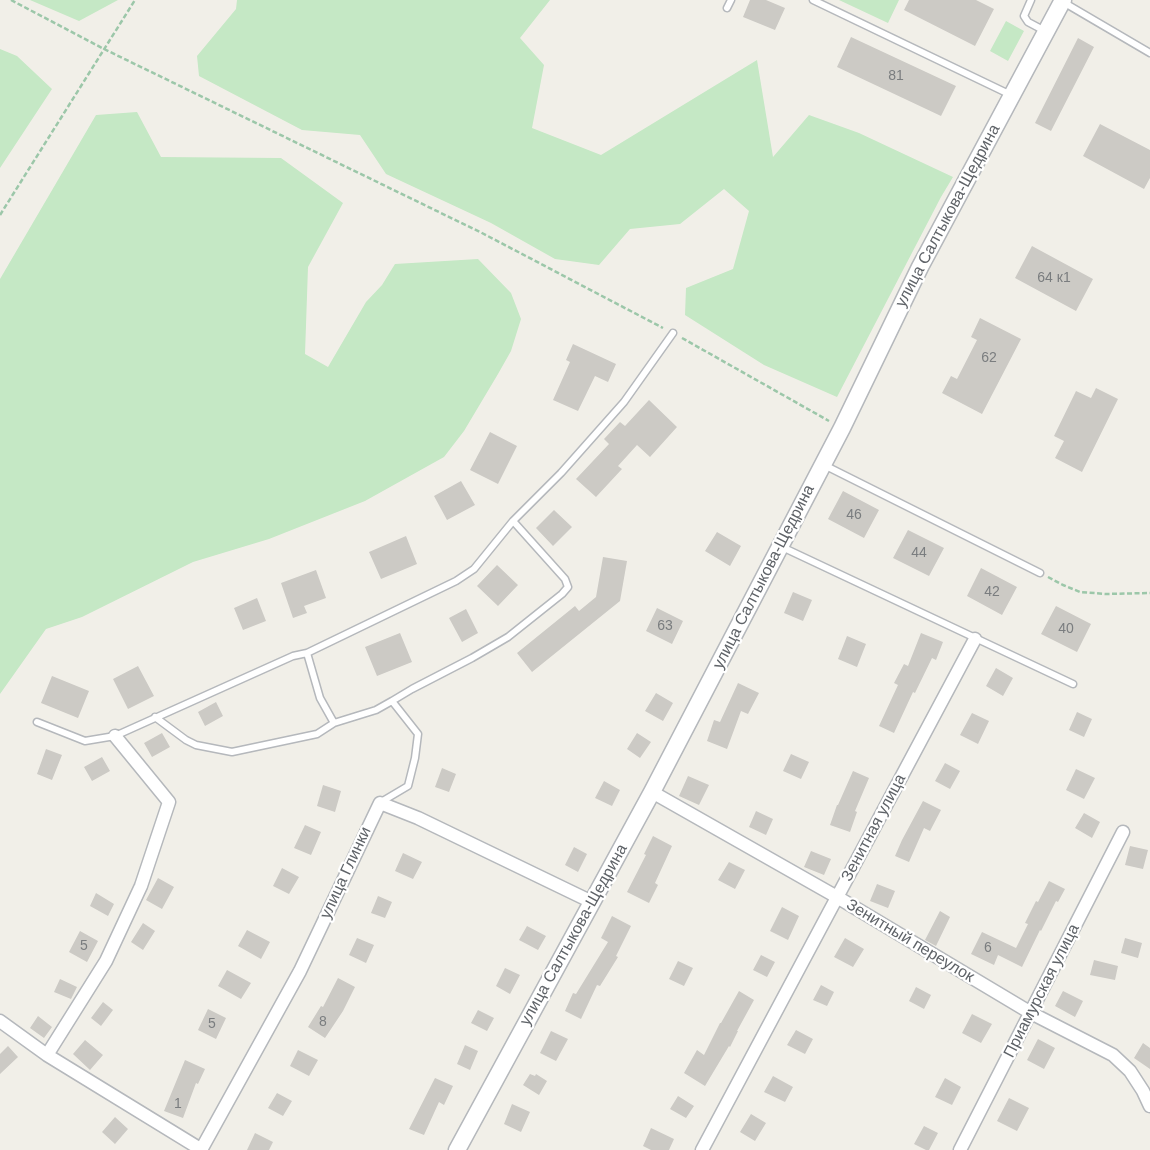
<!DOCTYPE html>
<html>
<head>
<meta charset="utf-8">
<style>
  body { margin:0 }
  canvas { display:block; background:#f1efe8 }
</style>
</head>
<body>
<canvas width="1150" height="1150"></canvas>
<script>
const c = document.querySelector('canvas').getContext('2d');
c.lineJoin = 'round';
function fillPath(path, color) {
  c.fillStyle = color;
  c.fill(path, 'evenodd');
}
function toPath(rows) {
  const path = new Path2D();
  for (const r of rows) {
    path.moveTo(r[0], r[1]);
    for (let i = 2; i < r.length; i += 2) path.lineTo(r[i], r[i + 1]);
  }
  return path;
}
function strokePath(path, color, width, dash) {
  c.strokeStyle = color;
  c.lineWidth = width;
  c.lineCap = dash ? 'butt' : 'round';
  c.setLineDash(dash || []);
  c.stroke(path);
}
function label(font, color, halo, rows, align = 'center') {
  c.font = font + ' Helvetica,sans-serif';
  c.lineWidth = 4.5;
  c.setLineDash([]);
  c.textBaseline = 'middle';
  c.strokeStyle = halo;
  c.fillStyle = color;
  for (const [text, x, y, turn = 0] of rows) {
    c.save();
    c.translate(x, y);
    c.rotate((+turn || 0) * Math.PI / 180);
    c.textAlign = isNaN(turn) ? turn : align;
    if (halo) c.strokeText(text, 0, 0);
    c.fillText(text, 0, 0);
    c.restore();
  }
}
fillPath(toPath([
  [30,0,118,0,79,21],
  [237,0,550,0,520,38,544,65,532,128,601,155,757,60,773,157,809,115,859,133,953,177,941,197,837,397,764,365,685,315,686,288,733,269,749,211,724,189,680,224,630,229,599,265,555,259,491,223,386,174,360,135,302,130,199,76,197,56,236,9],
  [839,0,899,0,888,23],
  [1006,21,1024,31,1008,61,990,51],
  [0,49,17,56,52,89,0,168],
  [137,112,161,157,281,158,343,203,308,267,305,354,328,367,366,302,382,285,395,264,478,259,511,293,521,319,511,351,498,374,464,431,444,457,365,501,269,539,193,562,82,617,46,629,0,694,0,279,96,115]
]), '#c5e8c5');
fillPath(toPath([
  [750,0,766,0,785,8,775,30,743,17],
  [909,0,976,0,994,9,975,46,904,10],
  [851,37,956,86,941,116,837,67],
  [1078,38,1094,47,1051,131,1035,123],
  [1100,124,1150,150,1150,178,1144,189,1083,156],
  [1032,246,1093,279,1076,311,1015,278],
  [980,318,1021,339,982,414,942,393,951,376,957,379,977,340,971,337],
  [573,344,616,364,608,382,595,376,578,411,553,400,570,362,566,360],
  [1096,388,1118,399,1082,472,1055,458,1064,441,1054,436,1076,391,1091,398],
  [649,400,677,427,650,457,637,445,618,466,622,469,596,497,576,479,609,444,604,439,620,422,625,426],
  [490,432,517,446,498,484,470,470],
  [461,481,475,505,447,520,434,496],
  [843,491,879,510,864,538,828,519],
  [554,510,572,527,553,546,536,528],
  [908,530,944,548,929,576,893,558],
  [717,532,741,546,730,566,705,551],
  [406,536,417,564,381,579,369,552],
  [603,557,627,561,620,601,532,672,517,653,575,606,579,611,596,597],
  [497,565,518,585,498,606,477,586],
  [981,568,1017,587,1002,615,967,596],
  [316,570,326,598,304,606,307,613,293,618,281,583],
  [793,592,812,600,803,621,784,613],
  [257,598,266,621,243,630,234,608],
  [1056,606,1091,624,1077,652,1041,634],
  [657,608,683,621,672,644,646,631],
  [466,609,478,633,462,642,449,618],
  [400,633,412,662,377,676,365,647],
  [921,633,943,642,936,660,932,658,915,693,913,692,894,733,879,726,898,685,894,683,904,664,908,666],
  [847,636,866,644,857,667,838,659],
  [138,666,154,696,128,709,113,679],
  [996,668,1013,678,1003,696,986,686],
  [52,676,89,691,78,718,41,703],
  [738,683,759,693,748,714,741,711,727,749,707,741,714,720,720,722],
  [656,693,673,703,663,721,645,711],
  [216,702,223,716,205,726,198,712],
  [1077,712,1092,719,1084,737,1069,730],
  [972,713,989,721,978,744,960,735],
  [162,733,170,747,152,757,144,743],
  [637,733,651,742,640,758,627,749],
  [46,749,62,755,52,780,37,774],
  [791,754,809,762,801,779,783,771],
  [102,757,110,771,92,781,84,767],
  [945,763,960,771,950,789,935,781],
  [442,768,456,774,449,792,435,787],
  [1076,769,1095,778,1084,799,1066,790],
  [853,771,869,778,855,811,857,812,850,832,830,825,837,805,838,805],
  [688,776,709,785,699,805,679,796],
  [604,781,620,790,612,806,595,798],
  [323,785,341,791,335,812,317,806],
  [923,801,941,810,930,831,924,828,909,862,895,856,902,840],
  [756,811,773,819,766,835,749,827],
  [1084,813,1100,822,1092,838,1075,828],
  [305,825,321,832,311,855,294,848],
  [653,836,672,846,655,883,658,885,649,903,627,892,646,855,644,854],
  [1130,846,1148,850,1143,869,1125,865],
  [574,847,587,854,578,872,565,865],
  [811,851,831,859,824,875,804,867],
  [403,853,422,862,413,879,395,871],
  [729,862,745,870,735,889,718,880],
  [282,868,299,877,289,894,273,886],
  [158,878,174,887,162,909,146,900],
  [1049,881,1065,889,1058,902,1056,901,1041,931,1040,930,1022,967,998,955,994,965,971,954,982,932,1016,948,1028,924,1025,923,1036,901,1038,902],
  [877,884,895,891,888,908,870,901],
  [96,893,114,904,108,916,90,906],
  [378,896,392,902,385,918,371,913],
  [782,907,799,916,788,940,770,931],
  [940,911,950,917,936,946,925,940],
  [612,916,631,926,616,956,618,957,600,986,597,985,581,1019,565,1011,573,993,576,994,608,942,601,938],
  [143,923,155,931,143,950,131,942],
  [527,926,546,936,538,950,519,940],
  [247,930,270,942,261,959,238,946],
  [80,931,98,941,87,962,69,952],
  [357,938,374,945,366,963,349,955],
  [845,938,864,949,853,967,834,957],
  [1125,938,1142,943,1138,958,1121,953],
  [761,955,775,962,767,977,753,970],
  [1094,960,1118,966,1115,980,1090,975],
  [678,961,693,968,684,986,669,979],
  [505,968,520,975,510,994,496,986],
  [227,970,251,983,241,999,218,986],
  [338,978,355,987,343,1011,325,1038,308,1027,321,1006,323,1007],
  [60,979,77,987,71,999,54,992],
  [821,985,834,992,827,1006,813,1000],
  [916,987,931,995,924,1009,909,1001],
  [739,991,754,1000,737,1031,738,1031,730,1047,729,1046,705,1086,684,1073,697,1050,704,1055,720,1023,721,1023],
  [1063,991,1083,1001,1075,1017,1055,1006],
  [103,1002,113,1010,101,1026,91,1018],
  [208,1009,226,1018,216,1039,198,1030],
  [478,1010,494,1018,487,1031,471,1023],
  [972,1014,992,1024,981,1043,962,1033],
  [38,1016,52,1027,44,1038,30,1028],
  [796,1030,813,1039,805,1054,787,1045],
  [551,1031,568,1039,556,1061,540,1053],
  [1038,1039,1055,1048,1044,1069,1027,1060],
  [85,1040,103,1055,90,1070,73,1054],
  [1143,1043,1150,1048,1150,1069,1134,1058],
  [465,1045,478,1051,470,1070,457,1064],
  [8,1046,18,1057,0,1074,0,1054],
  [298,1050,318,1060,309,1076,290,1066],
  [185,1060,205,1069,198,1084,196,1083,183,1118,164,1111],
  [530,1074,535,1076,536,1074,547,1081,539,1095,523,1085],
  [773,1076,793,1087,785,1102,764,1092],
  [435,1078,453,1086,444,1105,439,1102,424,1135,409,1129],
  [945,1078,961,1087,952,1105,935,1097],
  [277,1093,292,1101,283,1116,268,1108],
  [678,1096,694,1106,686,1118,670,1109],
  [1009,1098,1029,1108,1017,1131,997,1121],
  [512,1104,530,1112,521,1132,504,1124],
  [751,1114,766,1123,755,1141,740,1132],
  [115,1117,128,1129,115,1144,102,1132],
  [924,1126,938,1133,929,1150,926,1150,914,1144],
  [651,1128,674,1139,669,1150,651,1150,643,1146],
  [255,1133,273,1142,269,1150,247,1150]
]), '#cccac5');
const service = toPath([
  [813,0,1011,95],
  [1031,0,1024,16,1028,22,1045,31],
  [1063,2,1150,53],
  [727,8,731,0],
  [824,465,1040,573],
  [782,547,1073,684],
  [307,653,320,698,334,723,376,710,392,701,418,734,415,758,408,786,381,802],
  [392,701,412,689,472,658,508,637,562,594,568,587,565,579,513,521],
  [155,717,186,740,196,745,232,752,317,734,334,723],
  [37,722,85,741,115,736,293,656,307,653,456,581,474,569,513,521,561,473,624,402,673,333]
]);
const minor = toPath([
  [652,792,837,897,1031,1013,1113,1055,1130,1071,1143,1091,1150,1106],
  [0,1021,47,1055,202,1150],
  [47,1055,106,961,141,886,169,802,115,736],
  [201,1150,300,971,380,803,418,818,592,902],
  [702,1150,975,639],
  [960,1150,1123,832]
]);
const tertiary = toPath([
  [457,1150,652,792,842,428,920,267,1063,0]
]);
strokePath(service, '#b5b8bc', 9);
strokePath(minor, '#b5b8bc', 15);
strokePath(tertiary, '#b5b8bc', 19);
strokePath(toPath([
  [11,0,104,49,482,233,663,328],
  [0,215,135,0],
  [682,338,829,421],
  [1048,577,1063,585,1080,592,1106,594,1150,593]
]), '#9cc7a9', 2.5, [5, 2.5]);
strokePath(service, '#fff', 6);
strokePath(minor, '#fff', 12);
strokePath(tertiary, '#fff', 16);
label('14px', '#7a7d7f', null, [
  ["81",896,76],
  ["64 к1",1054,278],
  ["62",989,358],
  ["46",854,515],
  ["44",919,553],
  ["42",992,592],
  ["63",665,626],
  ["40",1066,629],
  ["5",84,946],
  ["6",988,948],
  ["8",323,1022],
  ["5",212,1024],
  ["1",178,1104]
]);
label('16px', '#5f6368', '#fff', [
  ["улица Салтыкова-Щедрина",948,216,-62],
  ["улица Салтыкова-Щедрина",764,577,-63],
  ["Зенитная улица",874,828,-62],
  ["улица Глинки",346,873,-65],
  ["улица Салтыкова-Щедрина",574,935,-61],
  ["Зенитный переулок",910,941,31],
  ["Приамурская улица",1042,991,-63]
]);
</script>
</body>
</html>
